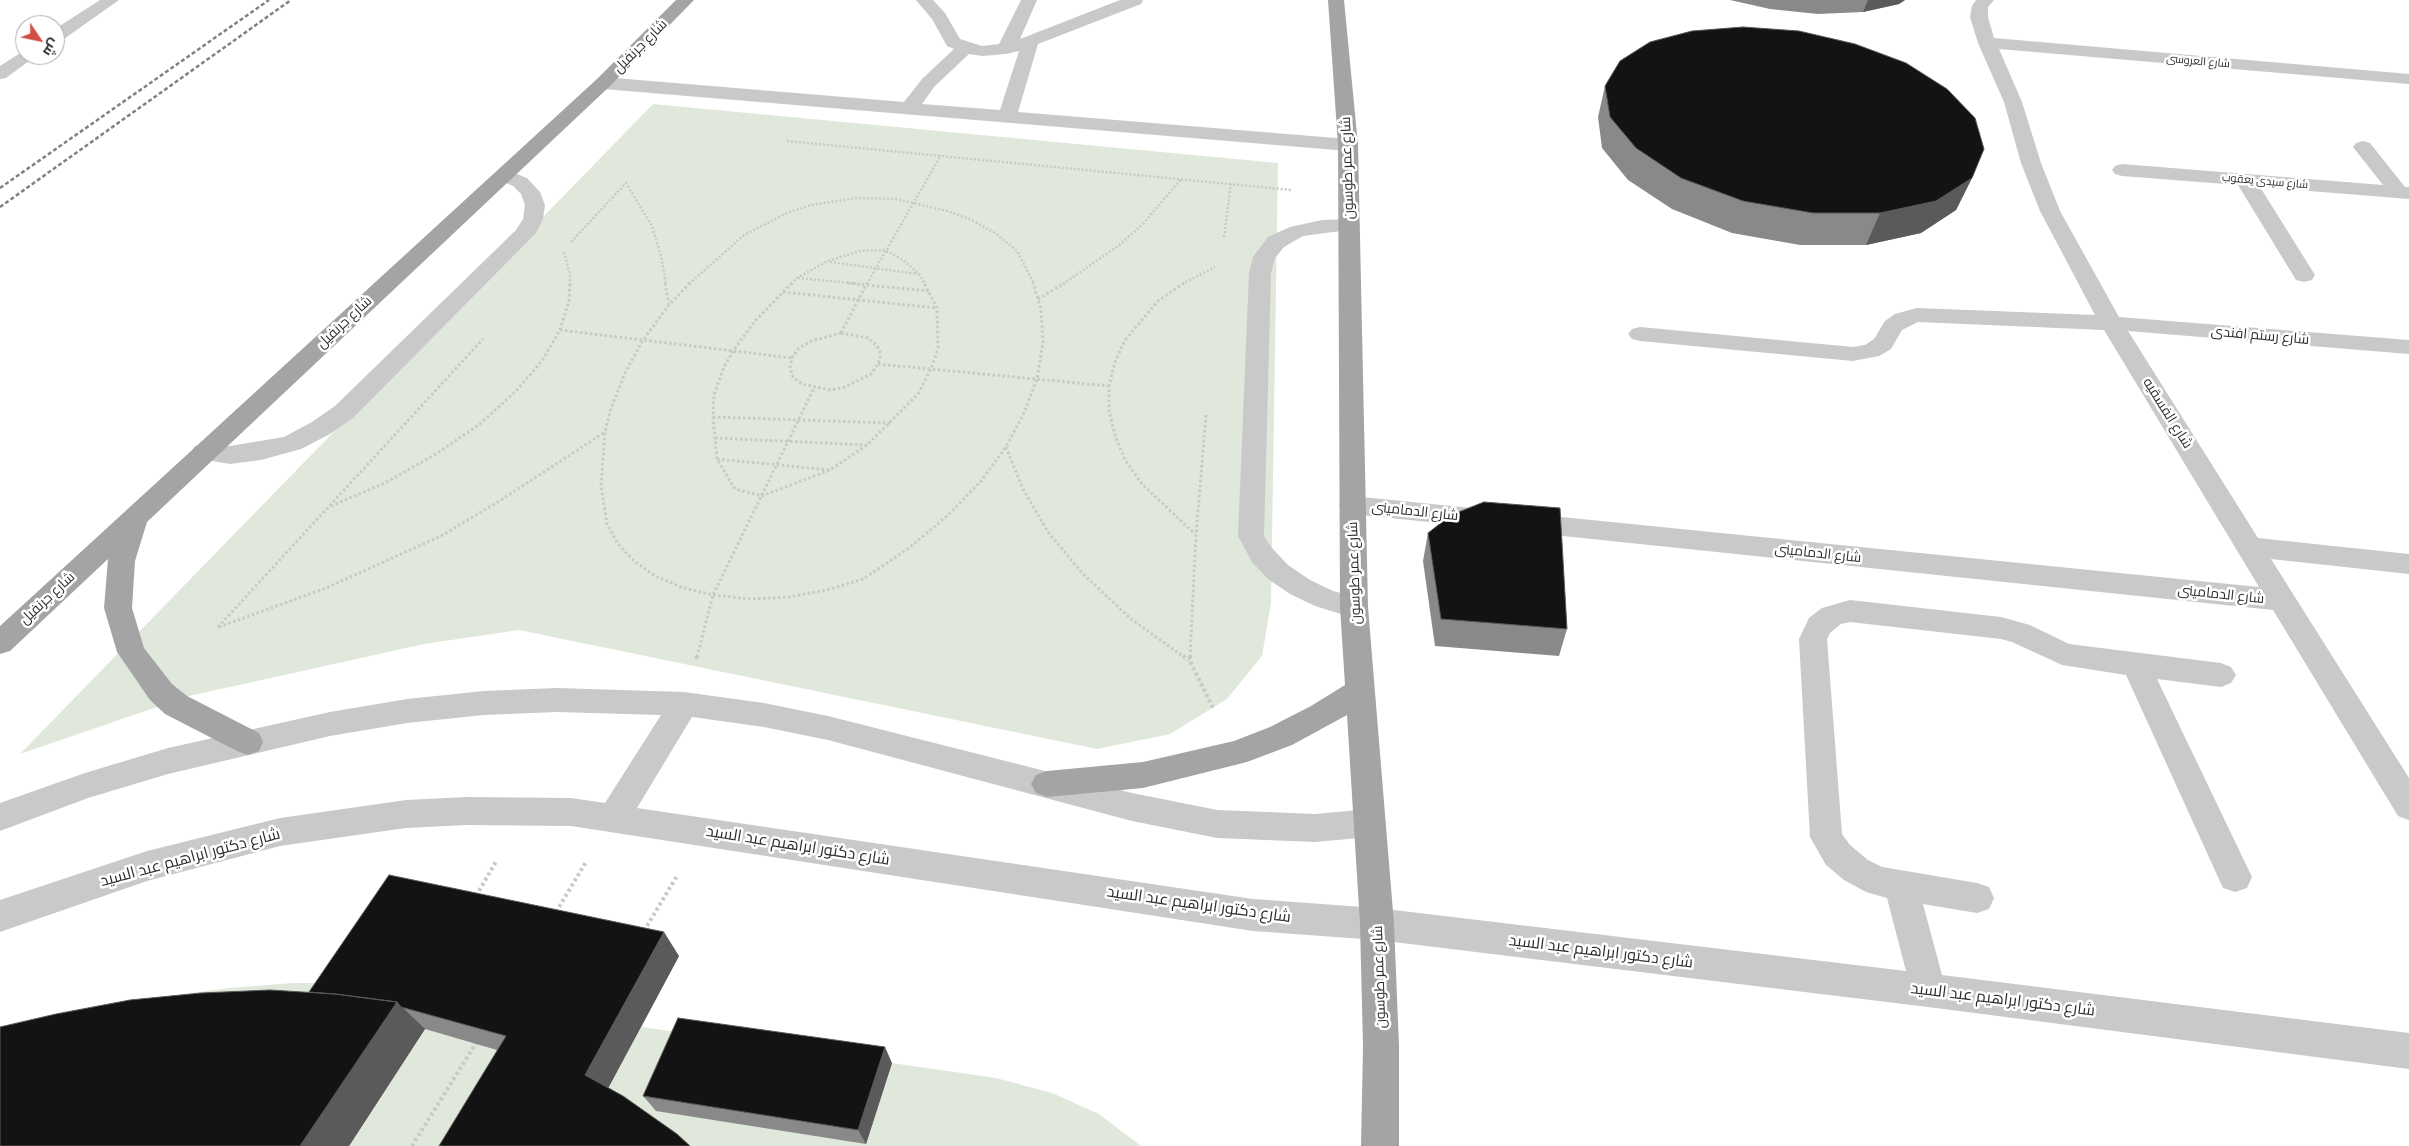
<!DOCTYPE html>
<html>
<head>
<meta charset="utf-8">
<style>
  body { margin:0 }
  #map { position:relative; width:2409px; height:1146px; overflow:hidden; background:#fff; font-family:Ubuntu,Cairo,sans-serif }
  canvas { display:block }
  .north { position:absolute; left:15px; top:15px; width:50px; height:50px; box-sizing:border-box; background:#fff; border:1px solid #ababab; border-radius:50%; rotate:124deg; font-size:14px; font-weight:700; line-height:20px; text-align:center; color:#2c2c2c }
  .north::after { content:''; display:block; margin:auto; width:18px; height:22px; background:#d04f41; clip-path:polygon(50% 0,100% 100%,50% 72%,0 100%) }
</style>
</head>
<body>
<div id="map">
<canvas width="2409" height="1146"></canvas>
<div class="north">ش</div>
</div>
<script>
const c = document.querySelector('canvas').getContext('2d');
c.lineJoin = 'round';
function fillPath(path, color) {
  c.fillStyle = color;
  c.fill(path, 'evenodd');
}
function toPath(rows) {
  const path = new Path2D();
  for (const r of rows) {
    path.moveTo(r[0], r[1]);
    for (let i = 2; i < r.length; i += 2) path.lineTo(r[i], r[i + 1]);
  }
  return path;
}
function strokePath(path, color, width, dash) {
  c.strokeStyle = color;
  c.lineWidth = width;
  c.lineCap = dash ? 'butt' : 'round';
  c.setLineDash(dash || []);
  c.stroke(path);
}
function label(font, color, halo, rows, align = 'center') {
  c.font = font + ' Ubuntu,Cairo,sans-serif';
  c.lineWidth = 5;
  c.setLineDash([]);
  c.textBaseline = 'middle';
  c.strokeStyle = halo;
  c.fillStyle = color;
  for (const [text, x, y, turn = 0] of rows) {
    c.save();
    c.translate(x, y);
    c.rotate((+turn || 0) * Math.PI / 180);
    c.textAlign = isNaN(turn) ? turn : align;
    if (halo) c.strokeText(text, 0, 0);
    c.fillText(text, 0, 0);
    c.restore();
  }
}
fillPath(toPath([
  [653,104,1278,163,1271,603,1262,656,1227,699,1170,734,1097,749,519,630,424,644,189,696,20,754],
  [634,947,679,956,642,1027,996,1078,1052,1093,1099,1114,1141,1146,0,1146,0,1039,162,997,229,988,293,983,356,983]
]), '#e0e8db');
strokePath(toPath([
  [787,141,1291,190],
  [1224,237,1231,183],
  [571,242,626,183,652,226,661,256,666,284],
  [564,252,570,274,570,284],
  [830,262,918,274],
  [798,278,860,284],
  [689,284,744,235,787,213,811,205,857,198,896,199,947,211,970,219,995,233,1017,251,1034,284],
  [791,284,797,278,828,261,860,251,885,250,903,260,919,274,925,284],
  [867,284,941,155],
  [1063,284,1118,246,1143,224,1181,179],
  [1182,284,1215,267]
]), '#c9c9c9', 2.5, [2, 2]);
strokePath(toPath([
  [665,283,669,304],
  [690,283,669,305,643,340,626,371,611,408,605,432,601,485,607,524,618,544,634,561,655,576,681,587,713,595,751,599,788,597,827,590,863,579,909,548,948,515,981,481,1006,447,1024,413,1037,379,1043,342,1041,309,1033,283],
  [792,283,755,321,733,351,724,367,714,395,713,417,717,459,735,489,762,496,830,470,867,445,918,394,931,369,938,348,937,308,924,283],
  [847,283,929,291],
  [1184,283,1158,301,1125,340,1115,362,1109,386,1109,410,1115,435,1125,460,1142,484,1195,534],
  [783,292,937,308],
  [1038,299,1065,283],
  [560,330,792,358],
  [841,333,867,283],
  [841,333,868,338,877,346,881,354,878,364,871,374,845,387,830,390,802,384,793,377,790,368,792,358,799,348,811,341,841,333],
  [878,364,1109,386],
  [713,417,890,423],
  [715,438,867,445],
  [1006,447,1023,489,1048,532,1083,574,1131,619,1184,657],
  [717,459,830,470],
  [331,506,385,483,436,454,480,424,515,392,542,361,560,330,569,301,570,283],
  [218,627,483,339],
  [219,627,326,588,441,536,501,500,605,432],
  [697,657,713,595,814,388],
  [1190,657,1196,535,1206,415]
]), '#c9c9c9', 3, [2.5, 2.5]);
strokePath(toPath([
  [1183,656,1189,660],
  [1190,656,1190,661,1214,710],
  [696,659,697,656],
  [476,896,497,860],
  [556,912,586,862],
  [644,931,677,876],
  [412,1146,476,1043]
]), '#c9c9c9', 4, [3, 3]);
fillPath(toPath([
  [100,0,119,0,61,41,55,42,55,29,100,0],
  [916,0,933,0,945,13,960,39,982,46,999,44,1021,0,1037,0,1020,39,1120,0,1143,0,1141,4,1038,44,1018,112,1348,139,1355,141,1358,145,1355,149,1348,151,603,89,597,87,594,83,597,79,603,77,904,102,922,79,954,49,947,46,932,19,916,0],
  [1019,51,1000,110,922,104,934,87,969,54,982,56,1006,54,1019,51],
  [1976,0,1994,0,1988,7,1988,17,1994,38,2409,74,2409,84,1999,49,2022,102,2041,163,2060,211,2119,317,2409,340,2409,354,2128,331,2258,538,2409,554,2409,574,2271,559,2409,778,2409,820,2398,816,2273,610,1352,514,1343,512,1339,505,1343,498,1352,496,2259,587,2104,330,1918,322,1902,330,1891,349,1879,356,1853,361,1640,341,1632,339,1628,334,1632,329,1640,327,1853,347,1865,345,1874,339,1885,321,1895,314,1917,308,2095,315,2040,211,2021,163,2004,102,1978,43,1970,17,1972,6,1976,0],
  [25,50,25,55,37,55,6,78,0,79,0,66,25,50],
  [2363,141,2370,143,2405,187,2409,187,2409,199,2260,187,2315,275,2312,280,2304,282,2296,280,2293,275,2238,185,2122,176,2115,174,2112,170,2115,166,2122,164,2383,185,2353,147,2356,143,2363,141],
  [504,169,527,178,540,192,545,205,543,219,536,233,353,418,330,434,301,449,261,460,230,464,195,458,191,452,195,446,204,443,230,446,284,437,312,422,335,406,516,230,523,219,525,205,521,194,513,186,497,179,494,175,497,171,504,169],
  [1349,219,1356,221,1360,225,1356,229,1303,236,1284,247,1275,258,1271,273,1264,536,1272,548,1288,565,1310,580,1333,591,1364,599,1368,607,1364,615,1354,618,1315,606,1290,594,1268,579,1252,562,1238,536,1249,273,1253,257,1268,237,1290,227,1322,220,1349,219],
  [1850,600,2001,617,2030,625,2069,644,2221,663,2231,667,2236,675,2231,683,2221,687,2157,679,2252,877,2247,888,2235,892,2223,888,2126,675,2062,665,2012,642,2001,639,1850,622,1841,624,1830,633,1827,639,1842,834,1850,845,1868,860,1882,867,1977,883,1989,887,1994,898,1989,909,1977,913,1923,904,1942,975,2409,1033,2409,1069,1928,1007,1377,940,1253,931,571,826,467,825,406,828,280,846,147,881,0,932,0,900,147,851,280,818,406,800,467,797,571,798,605,803,661,715,557,712,484,715,407,723,330,736,168,774,88,798,0,831,0,803,85,773,168,748,330,712,407,699,484,691,557,688,684,692,764,703,828,716,1132,793,1217,810,1315,814,1370,809,1381,813,1386,823,1381,833,1370,837,1315,842,1217,838,1132,821,828,740,764,727,692,717,637,808,1253,899,1377,908,1906,971,1887,898,1866,892,1844,880,1826,865,1810,837,1799,639,1809,618,1822,608,1850,600]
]), '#c9c9c9');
fillPath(toPath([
  [676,0,694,0,609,87,147,522,135,561,132,608,144,648,172,684,187,696,259,733,263,742,259,751,248,755,237,751,165,714,150,700,117,652,104,608,108,559,10,651,0,654,0,626,597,79,676,0],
  [1328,0,1344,0,1358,145,1368,607,1394,924,1399,1046,1399,1146,1361,1146,1363,1046,1360,924,1347,715,1292,745,1247,762,1143,788,1047,797,1036,793,1031,784,1036,775,1047,771,1143,762,1234,741,1270,727,1311,706,1345,685,1340,607,1338,145,1328,0]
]), '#a4a4a4');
strokePath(toPath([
  [0,188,269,0],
  [0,207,291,0]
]), '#818181', 2.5, [4, 2.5]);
fillPath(toPath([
  [1730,0,1905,0,1899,4,1863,12,1818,14,1770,9],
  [1605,86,1972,178,1956,210,1921,233,1866,245,1800,245,1732,233,1672,209,1628,180,1602,148,1598,117],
  [1428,533,1567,629,1559,656,1435,646,1423,561],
  [679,956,608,1088,497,1050,425,1029,349,1146,0,1146,309,992],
  [892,1063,866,1144,656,1111,643,1096]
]), '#898989');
fillPath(toPath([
  [1868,0,1905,0,1899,4,1863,12],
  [1972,178,1956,210,1921,233,1866,245,1880,213],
  [664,932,679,956,604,1096,585,1075],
  [397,1002,425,1029,349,1146,300,1146],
  [885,1047,892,1063,866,1144,858,1130]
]), '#5a5a5a');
const building = toPath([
  [1743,27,1799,31,1855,44,1906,63,1947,89,1975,118,1984,149,1972,178,1936,201,1880,213,1813,213,1743,201,1681,178,1636,148,1610,117,1605,86,1620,61,1650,42,1692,31,1743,27],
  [1484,502,1560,508,1567,629,1441,619,1428,533,1451,515,1484,502],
  [389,875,664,932,585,1075,623,1096,677,1134,690,1146,439,1146,506,1036,401,1007,397,1002,335,994,309,992,389,875],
  [270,990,335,994,397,1002,300,1146,0,1146,0,1027,56,1014,130,1000,201,993,270,990],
  [678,1018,885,1047,858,1130,643,1096,678,1018]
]);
fillPath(building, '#131313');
strokePath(building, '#5a5a5a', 1);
label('11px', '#2c2c2c', '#fff', [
  ["شارع العروسى",2198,61,5],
  ["شارع سيدى يعقوب",2265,181,5]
]);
label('14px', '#2c2c2c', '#fff', [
  ["شارع جرنفيل",640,46,-45],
  ["شارع عمر طوسون",1347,168,-92],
  ["شارع جرنفيل",344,322,-43],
  ["شارع رستم افندى",2260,335,5],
  ["شارع الفسقيه",2168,413,58],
  ["شارع الدمامينى",1415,511,6],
  ["شارع الدمامينى",1818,553,6],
  ["شارع عمر طوسون",1354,573,-92],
  ["شارع الدمامينى",2221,594,6],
  ["شارع جرنفيل",47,598,-43],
  ["شارع عمر طوسون",1379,977,-92]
]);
label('16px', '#2c2c2c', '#fff', [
  ["شارع دكتور ابراهيم عبد السيد",798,845,9],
  ["شارع دكتور ابراهيم عبد السيد",190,857,-15],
  ["شارع دكتور ابراهيم عبد السيد",1199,904,8],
  ["شارع دكتور ابراهيم عبد السيد",1601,951,7],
  ["شارع دكتور ابراهيم عبد السيد",2003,999,7]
]);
</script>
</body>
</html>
